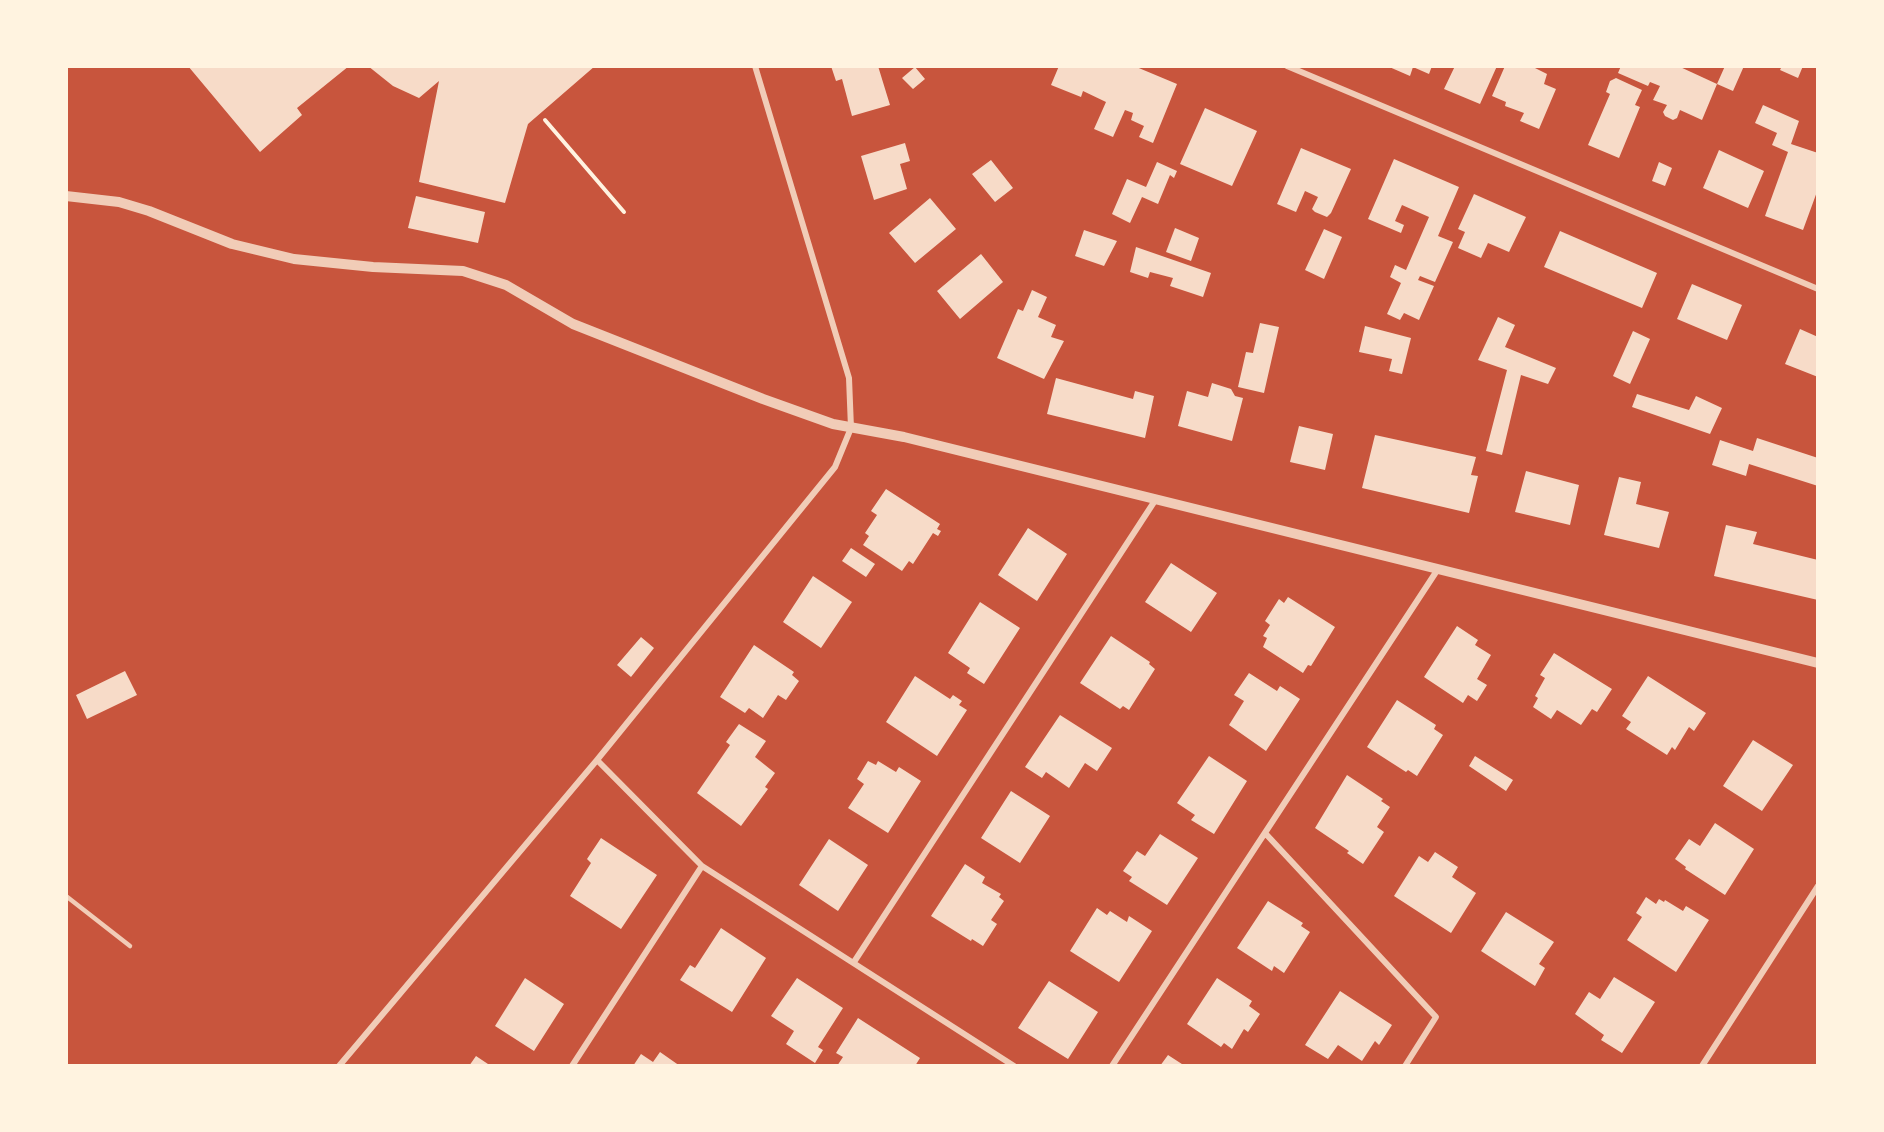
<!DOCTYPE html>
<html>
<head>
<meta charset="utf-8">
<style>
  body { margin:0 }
  #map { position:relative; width:1884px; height:1132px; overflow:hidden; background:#c8553d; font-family:Figtree,sans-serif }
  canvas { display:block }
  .frame { position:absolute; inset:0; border:68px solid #fff3e0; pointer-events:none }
</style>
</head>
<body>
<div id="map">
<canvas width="1884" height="1132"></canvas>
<div class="frame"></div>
</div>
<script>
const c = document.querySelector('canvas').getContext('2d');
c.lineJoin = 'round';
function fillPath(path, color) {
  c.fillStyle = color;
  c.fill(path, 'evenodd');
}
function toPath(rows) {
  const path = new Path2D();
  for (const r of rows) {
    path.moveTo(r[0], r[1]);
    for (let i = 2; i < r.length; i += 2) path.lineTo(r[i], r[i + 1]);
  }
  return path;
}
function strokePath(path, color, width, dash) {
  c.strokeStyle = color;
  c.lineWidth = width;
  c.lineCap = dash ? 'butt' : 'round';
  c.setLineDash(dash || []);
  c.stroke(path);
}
fillPath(toPath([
  [188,66,349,66,297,108,302,115,260,152],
  [368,66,595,66,528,124,505,203,419,182,439,81,419,98,393,86],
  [831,66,878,66,890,105,852,116,842,79,836,81],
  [1059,66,1134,66,1177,84,1153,143,1139,137,1144,126,1131,120,1133,113,1125,110,1113,137,1094,129,1106,102,1083,91,1081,97,1051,85],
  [1387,66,1432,66,1429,74,1413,67,1410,76],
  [1455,66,1497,66,1480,104,1444,89],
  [1505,66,1531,66,1547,74,1544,84,1556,89,1539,129,1520,121,1524,113,1505,106,1506,102,1492,96],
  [1621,66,1678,66,1717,84,1702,120,1680,110,1677,118,1673,120,1665,116,1663,112,1667,105,1653,100,1660,86,1650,82,1648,86,1618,73],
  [1725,66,1744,66,1733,91,1717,84],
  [1782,66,1803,66,1798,78,1780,70],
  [915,67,925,79,913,89,902,78],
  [1616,78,1642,90,1635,105,1640,107,1619,158,1588,145,1610,94,1606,92,1610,81],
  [1763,105,1799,121,1791,144,1818,153,1818,189,1803,230,1765,216,1788,152,1772,145,1777,133,1755,123],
  [1205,108,1257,131,1232,186,1180,164],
  [905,143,910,161,900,164,907,189,874,200,861,156],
  [1301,148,1351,169,1331,213,1327,217,1315,212,1312,209,1318,197,1305,191,1296,212,1277,204],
  [1719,150,1764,171,1748,208,1703,188],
  [1394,159,1459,187,1438,236,1453,242,1435,282,1420,276,1418,280,1434,286,1419,320,1404,313,1400,320,1387,314,1401,283,1390,277,1395,265,1406,270,1429,217,1402,205,1395,221,1404,225,1401,233,1368,219],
  [991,160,1013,188,995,202,972,174],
  [1157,162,1177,171,1174,178,1170,175,1158,204,1142,197,1130,223,1112,214,1127,179,1146,187],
  [1659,162,1672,168,1665,186,1652,181],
  [1474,194,1526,217,1509,252,1488,243,1481,258,1458,248,1465,232,1458,229],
  [416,196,485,212,478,243,408,228],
  [930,198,956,229,915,263,889,233],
  [1175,228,1199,238,1191,261,1166,252],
  [1324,229,1342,237,1324,279,1305,270],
  [1084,230,1117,241,1104,266,1075,256],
  [1560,231,1657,273,1642,308,1544,267],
  [1136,247,1211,273,1203,297,1170,286,1173,278,1150,272,1148,278,1130,272],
  [981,254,1003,282,960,319,937,291],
  [1692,284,1742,305,1727,340,1677,319],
  [1032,290,1047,297,1038,317,1056,325,1051,337,1064,341,1044,379,997,358,1018,309,1023,311],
  [1498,317,1515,325,1505,347,1556,368,1548,384,1521,375,1502,455,1486,451,1507,370,1478,360],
  [1260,323,1279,327,1264,393,1238,387,1246,352,1253,353],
  [1365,326,1411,338,1402,374,1389,371,1392,359,1359,352],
  [1800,329,1818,337,1818,377,1785,364],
  [1633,331,1650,339,1630,384,1613,376],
  [1056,378,1133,399,1135,391,1154,396,1145,438,1047,414],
  [1212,383,1231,389,1235,396,1243,398,1232,441,1178,426,1187,391,1208,397],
  [1637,394,1689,410,1696,396,1722,408,1710,434,1632,407],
  [1299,426,1333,434,1325,470,1290,462],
  [1375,435,1476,457,1471,475,1478,476,1469,513,1362,488],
  [1757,438,1818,458,1818,486,1749,464,1746,476,1712,465,1720,440,1753,451],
  [1526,471,1579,485,1570,525,1515,512],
  [1619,477,1641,482,1636,504,1669,512,1659,548,1604,535],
  [886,489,940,524,937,529,941,531,938,536,933,533,913,564,909,561,902,571,863,545,869,536,865,533,877,515,871,511],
  [1726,525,1757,532,1753,544,1818,560,1818,600,1714,576],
  [1028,528,1067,554,1037,601,998,575],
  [851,548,875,564,866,577,842,561],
  [1171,563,1217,593,1191,632,1145,602],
  [813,576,852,602,821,648,783,622],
  [1288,597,1335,627,1311,666,1308,665,1303,673,1263,647,1267,638,1263,636,1270,625,1265,621,1279,599,1284,603],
  [980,602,1020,628,984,684,967,673,970,668,948,653],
  [1457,626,1478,640,1475,645,1491,655,1477,679,1487,685,1477,701,1468,695,1463,703,1424,677],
  [1111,636,1150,662,1149,664,1155,669,1129,710,1123,706,1120,709,1080,683],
  [641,637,654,648,631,677,617,665],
  [754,645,794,672,792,675,799,681,786,700,778,695,763,718,749,708,745,713,720,697],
  [1554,653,1612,689,1597,712,1592,709,1581,725,1557,710,1551,719,1533,707,1538,698,1535,696,1545,678,1540,675],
  [125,671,137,695,87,719,76,695],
  [1249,673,1277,691,1280,686,1300,699,1266,751,1229,725,1244,701,1234,695],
  [915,676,950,699,953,695,962,701,959,705,967,710,937,756,886,722],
  [1648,676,1706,713,1694,731,1689,727,1675,750,1672,747,1667,755,1626,729,1631,722,1622,716],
  [1397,700,1436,725,1434,729,1443,735,1417,776,1408,770,1406,772,1367,747],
  [1060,715,1112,748,1097,771,1085,763,1069,788,1046,772,1042,778,1025,767],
  [739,724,766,741,755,757,775,773,765,787,768,789,741,826,697,793,730,745,726,742],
  [1753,740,1793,765,1762,811,1723,786],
  [1209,756,1247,781,1214,834,1191,820,1195,815,1177,803],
  [1475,756,1513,780,1506,791,1469,766],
  [868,761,876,765,878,761,896,772,899,767,921,781,888,833,848,808,864,784,857,779],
  [1347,775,1383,799,1381,801,1390,807,1377,827,1384,832,1363,864,1347,853,1349,851,1315,828],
  [1011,791,1050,816,1020,863,981,838],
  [1715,823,1754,849,1725,895,1685,869,1686,867,1675,859,1689,839,1700,846],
  [1160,834,1198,858,1167,905,1129,881,1132,877,1123,871,1137,851,1145,856],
  [601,838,657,875,621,929,570,896,591,863,587,859],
  [829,839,868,865,838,911,799,885],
  [1435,852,1458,867,1452,877,1476,893,1451,933,1394,896,1419,856,1428,862],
  [965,864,985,877,982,883,1001,894,999,897,1004,901,991,920,997,924,983,946,972,939,971,941,931,916],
  [1646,897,1656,904,1659,899,1664,902,1665,900,1683,911,1686,906,1709,920,1676,972,1627,940,1642,917,1636,913],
  [1268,901,1303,923,1301,926,1310,932,1284,973,1274,966,1272,971,1237,948],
  [1097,908,1107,915,1110,911,1127,922,1129,916,1152,931,1119,982,1070,951],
  [1506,912,1554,942,1539,964,1545,968,1535,986,1481,951],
  [721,928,766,958,732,1012,680,980,690,965,695,968],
  [1614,977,1655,1002,1622,1053,1601,1040,1604,1035,1575,1014,1589,992,1600,999],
  [525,978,564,1004,534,1051,495,1026],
  [797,978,843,1008,818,1047,823,1050,815,1063,786,1044,794,1031,771,1016],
  [1217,978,1252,1001,1249,1006,1260,1014,1248,1032,1244,1029,1232,1049,1224,1043,1221,1047,1187,1024],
  [1049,981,1098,1012,1068,1059,1018,1028],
  [1340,991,1392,1025,1379,1045,1375,1041,1362,1061,1338,1045,1328,1059,1305,1045],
  [858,1018,920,1058,915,1066,837,1066,843,1057,836,1053],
  [660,1052,680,1066,633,1066,641,1054,653,1062],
  [1168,1055,1185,1066,1160,1066],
  [476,1056,491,1066,469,1066]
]), '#f7dbc8');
strokePath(toPath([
  [545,120,624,212]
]), '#fff3e0', 4);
strokePath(toPath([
  [66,896,130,946]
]), '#f1ccb7', 4.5);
strokePath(toPath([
  [1287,66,1818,289],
  [597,760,702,866,1014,1066],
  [1265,833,1436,1017,1405,1066],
  [854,962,1156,499],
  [339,1066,597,760,835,467,851,428,849,378,755,66],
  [572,1066,702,866],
  [1112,1066,1438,569],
  [1702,1066,1818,886]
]), '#f1ccb7', 6);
strokePath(toPath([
  [66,196,119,202,149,211,232,244,294,259,373,267,463,271,506,285,573,324,763,399,833,424,904,437,1818,663]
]), '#f1ccb7', 10);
</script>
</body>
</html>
